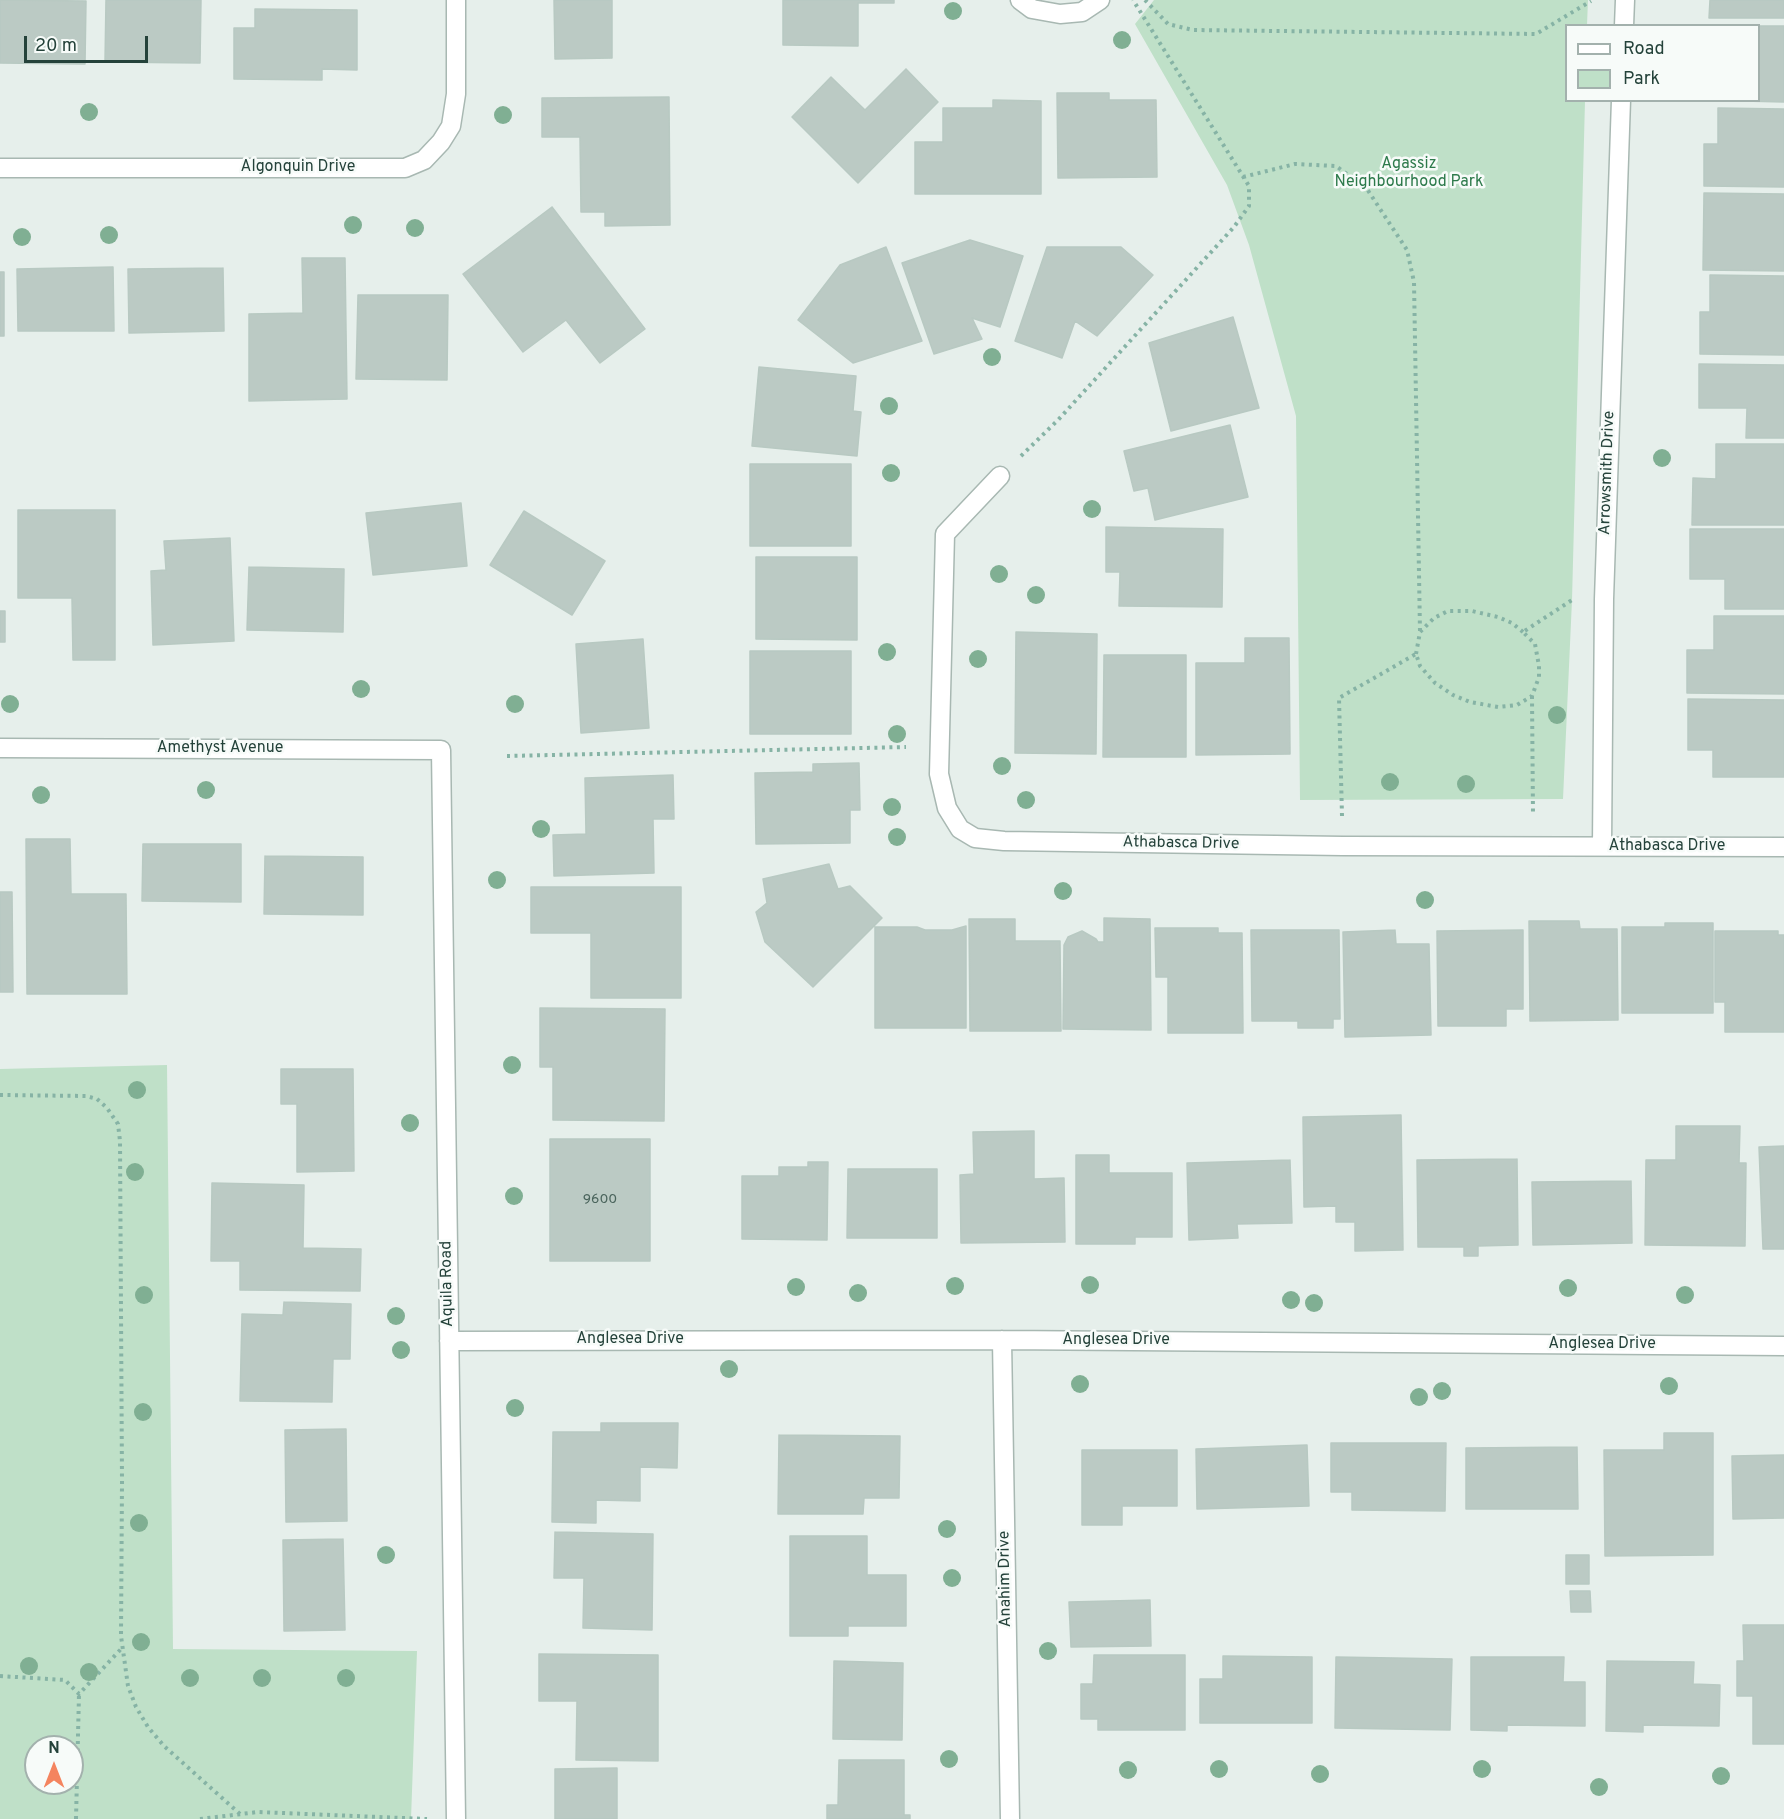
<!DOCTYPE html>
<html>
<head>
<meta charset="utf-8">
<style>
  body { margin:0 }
  #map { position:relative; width:1784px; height:1819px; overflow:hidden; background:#e6efeb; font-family:Overpass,sans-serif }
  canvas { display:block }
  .legend { position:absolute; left:1565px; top:24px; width:195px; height:78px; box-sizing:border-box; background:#f7fbf9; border:2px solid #a3b1ad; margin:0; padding:8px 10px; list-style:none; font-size:18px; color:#24423a }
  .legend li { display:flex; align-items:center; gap:12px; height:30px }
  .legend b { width:30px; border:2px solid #a3b1ad }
  .north { position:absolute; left:24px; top:1735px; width:60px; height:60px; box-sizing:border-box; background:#f7fbf9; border:2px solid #a3b1ad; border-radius:50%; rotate:0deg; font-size:16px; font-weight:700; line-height:24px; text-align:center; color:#24423a }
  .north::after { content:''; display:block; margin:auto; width:21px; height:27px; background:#f4845f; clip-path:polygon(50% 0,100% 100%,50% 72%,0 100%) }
  .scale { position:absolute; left:24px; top:36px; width:124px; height:27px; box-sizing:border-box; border:3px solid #24423a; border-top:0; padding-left:8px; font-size:18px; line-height:21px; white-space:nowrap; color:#24423a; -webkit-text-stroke:4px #f7fbf9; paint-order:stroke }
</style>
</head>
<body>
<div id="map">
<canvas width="1784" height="1819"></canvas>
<ul class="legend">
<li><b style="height:8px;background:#fff"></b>Road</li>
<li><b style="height:16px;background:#bfe0c8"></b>Park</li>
</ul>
<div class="north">N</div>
<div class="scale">20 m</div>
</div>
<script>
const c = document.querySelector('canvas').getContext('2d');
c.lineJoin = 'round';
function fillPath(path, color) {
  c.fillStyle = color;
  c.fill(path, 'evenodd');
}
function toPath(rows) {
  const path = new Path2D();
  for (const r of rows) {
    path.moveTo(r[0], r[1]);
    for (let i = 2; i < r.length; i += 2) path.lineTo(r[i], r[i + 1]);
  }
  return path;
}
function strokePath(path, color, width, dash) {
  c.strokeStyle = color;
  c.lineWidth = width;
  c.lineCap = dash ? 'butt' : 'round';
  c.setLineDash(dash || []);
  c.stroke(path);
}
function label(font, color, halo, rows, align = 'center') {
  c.font = font + ' Overpass,sans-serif';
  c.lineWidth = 5;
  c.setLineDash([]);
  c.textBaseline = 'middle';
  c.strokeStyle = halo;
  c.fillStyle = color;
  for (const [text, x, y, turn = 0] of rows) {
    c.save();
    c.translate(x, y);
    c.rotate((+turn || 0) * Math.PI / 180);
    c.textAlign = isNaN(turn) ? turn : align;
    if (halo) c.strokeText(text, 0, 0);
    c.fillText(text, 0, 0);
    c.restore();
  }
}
fillPath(toPath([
  [1154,0,1588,0,1587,25,1566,26,1566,100,1585,101,1572,600,1563,799,1300,800,1296,416,1249,245,1227,185,1135,24],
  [167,1065,173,1649,417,1651,411,1819,0,1819,0,1069],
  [36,1747,72,1747,72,1783,36,1783]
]), '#bfe0c8');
const building = toPath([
  [0,0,86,1,85,64,0,63,0,0],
  [106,0,201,0,200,63,105,62,106,0],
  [554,0,612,0,612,58,555,59,554,0],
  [783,0,894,0,894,3,858,3,858,46,783,45,783,0],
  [1710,0,1784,0,1784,18,1709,18,1710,0],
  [255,9,357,10,357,70,322,69,322,80,234,79,234,28,255,28,255,9],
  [1758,26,1784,26,1784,102,1743,101,1758,100,1758,26],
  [906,69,938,102,858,183,792,117,831,77,865,110,906,69],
  [1057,93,1109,93,1109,100,1156,100,1157,177,1058,178,1057,93],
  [669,97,670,225,605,226,605,212,581,212,580,137,542,137,542,98,669,97],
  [993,100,1041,101,1041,194,915,194,915,142,943,142,943,108,993,108,993,100],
  [1718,108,1784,109,1784,187,1704,186,1704,144,1718,144,1718,108],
  [1704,193,1784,194,1784,271,1703,270,1704,193],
  [552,207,645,329,600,363,566,320,523,352,463,274,552,207],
  [970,240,1023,256,1000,327,972,318,982,339,934,354,902,263,970,240],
  [886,247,922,341,853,363,798,320,840,265,886,247],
  [1047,247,1121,247,1153,275,1097,336,1075,321,1062,358,1015,341,1047,247],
  [302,258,345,258,347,399,249,401,249,314,303,313,302,258],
  [113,267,114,331,18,331,17,269,113,267],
  [223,268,224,331,129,333,128,269,223,268],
  [0,272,4,272,4,336,0,336,0,272],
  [1710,275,1784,276,1784,355,1700,354,1700,312,1710,312,1710,275],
  [358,295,448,295,447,380,356,379,358,295],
  [1233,317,1259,408,1171,431,1149,343,1233,317],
  [1699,364,1784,365,1784,438,1746,438,1747,408,1699,408,1699,364],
  [759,367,856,376,853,411,861,412,857,456,752,446,759,367],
  [1230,425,1248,497,1155,520,1148,488,1134,491,1124,451,1230,425],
  [1716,444,1784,444,1784,525,1692,525,1693,478,1716,479,1716,444],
  [750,464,851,464,851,546,750,546,750,464],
  [461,503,467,566,373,575,366,513,461,503],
  [18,510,115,510,115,660,73,660,72,598,18,598,18,510],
  [524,511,605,561,572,615,490,565,524,511],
  [1106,527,1223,529,1222,607,1119,606,1120,572,1106,572,1106,527],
  [1690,529,1784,529,1784,609,1725,609,1725,579,1690,579,1690,529],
  [230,538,234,641,153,645,151,571,166,570,164,541,230,538],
  [756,557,857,557,857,640,756,639,756,557],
  [249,567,344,569,343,632,247,630,249,567],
  [0,611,5,611,5,642,0,642,0,611],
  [1714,616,1784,616,1784,694,1687,693,1687,650,1714,650,1714,616],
  [1016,632,1097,634,1096,754,1015,753,1016,632],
  [1245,638,1289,638,1290,754,1196,755,1196,663,1245,663,1245,638],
  [643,639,649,728,581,733,576,644,643,639],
  [750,651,851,651,851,734,750,734,750,651],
  [1104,655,1186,655,1186,757,1103,757,1104,655],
  [1688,699,1784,700,1784,777,1713,777,1713,750,1688,750,1688,699],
  [859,763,860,810,850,810,850,843,756,844,755,773,813,772,813,764,859,763],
  [673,775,674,819,653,819,654,873,554,876,553,835,586,834,585,778,673,775],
  [26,839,70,839,71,894,126,894,127,994,27,994,26,839],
  [143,844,241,844,241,902,142,901,143,844],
  [265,856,363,857,363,915,264,914,265,856],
  [829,864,838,889,850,886,882,918,813,987,765,942,756,912,767,903,763,879,829,864],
  [531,887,681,887,681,998,591,998,591,933,531,933,531,887],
  [0,892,12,892,13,992,0,992,0,892],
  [1104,918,1150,919,1151,1030,1063,1029,1064,945,1068,937,1082,931,1096,939,1098,942,1104,942,1104,918],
  [969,919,1015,919,1015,941,1060,941,1061,1031,970,1031,969,919],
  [1529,921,1579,921,1580,929,1617,929,1618,1020,1530,1021,1529,921],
  [1665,923,1713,923,1713,1013,1622,1013,1622,927,1665,927,1665,923],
  [966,926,966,1028,875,1028,875,927,917,927,925,930,952,930,966,926],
  [1155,928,1218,928,1218,933,1242,933,1243,1033,1168,1033,1168,977,1156,977,1155,928],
  [1251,930,1339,930,1340,1019,1333,1019,1333,1028,1298,1028,1298,1021,1252,1021,1251,930],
  [1395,930,1396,944,1429,944,1431,1035,1345,1037,1343,932,1395,930],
  [1523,930,1523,1009,1506,1009,1506,1026,1438,1026,1437,931,1523,930],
  [1715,931,1778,931,1778,935,1784,935,1784,1032,1725,1032,1725,1002,1715,1002,1715,931],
  [540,1008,665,1009,664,1121,553,1120,553,1067,540,1067,540,1008],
  [281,1069,353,1069,354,1171,297,1172,297,1104,281,1104,281,1069],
  [1401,1115,1403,1250,1355,1251,1355,1222,1336,1222,1336,1206,1304,1207,1303,1117,1401,1115],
  [1676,1126,1740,1126,1739,1163,1746,1163,1745,1246,1645,1245,1646,1160,1676,1160,1676,1126],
  [1034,1131,1034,1179,1064,1178,1065,1242,961,1243,960,1175,974,1174,973,1132,1034,1131],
  [550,1139,650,1139,650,1261,550,1261,550,1139],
  [1784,1146,1784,1249,1763,1249,1759,1147,1784,1146],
  [1076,1155,1109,1155,1109,1173,1172,1173,1172,1237,1135,1237,1135,1244,1076,1244,1076,1155],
  [1517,1159,1518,1245,1478,1246,1478,1256,1464,1256,1464,1247,1418,1247,1417,1160,1517,1159],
  [1290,1160,1292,1223,1237,1224,1238,1238,1189,1240,1187,1163,1290,1160],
  [808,1162,828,1162,827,1240,742,1239,742,1176,779,1176,779,1167,808,1167,808,1162],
  [848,1169,937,1169,937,1238,847,1238,848,1169],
  [1631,1181,1632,1243,1533,1245,1532,1182,1631,1181],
  [212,1183,304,1185,303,1248,361,1249,360,1291,240,1290,240,1261,211,1261,212,1183],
  [284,1302,351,1304,350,1359,333,1359,332,1402,240,1401,242,1314,283,1315,284,1302],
  [601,1423,678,1423,677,1468,640,1467,640,1501,596,1500,596,1523,552,1522,553,1432,601,1432,601,1423],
  [346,1429,347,1521,286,1522,285,1430,346,1429],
  [1664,1433,1713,1433,1713,1555,1605,1556,1604,1450,1664,1450,1664,1433],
  [779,1435,900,1436,899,1498,864,1498,863,1514,778,1514,779,1435],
  [1331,1443,1446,1443,1445,1511,1352,1510,1352,1492,1331,1492,1331,1443],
  [1307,1445,1309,1506,1197,1509,1196,1449,1307,1445],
  [1577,1447,1578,1509,1466,1509,1466,1448,1577,1447],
  [1082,1450,1177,1450,1177,1506,1122,1506,1122,1525,1082,1525,1082,1450],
  [1784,1455,1784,1518,1733,1519,1732,1456,1784,1455],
  [555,1532,653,1534,652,1630,583,1628,584,1578,554,1578,555,1532],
  [790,1536,867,1536,867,1575,906,1575,906,1626,848,1626,848,1636,790,1636,790,1536],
  [343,1539,345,1630,284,1631,283,1540,343,1539],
  [1566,1555,1589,1555,1589,1584,1566,1584,1566,1555],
  [1570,1591,1590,1591,1591,1612,1571,1612,1570,1591],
  [1150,1600,1151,1646,1071,1647,1069,1602,1150,1600],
  [1743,1625,1784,1625,1784,1744,1753,1744,1753,1696,1737,1696,1737,1661,1744,1661,1743,1625],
  [539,1654,658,1655,658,1761,576,1760,577,1701,539,1701,539,1654],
  [1094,1655,1185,1655,1185,1730,1098,1730,1098,1719,1081,1719,1081,1684,1093,1684,1094,1655],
  [1223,1656,1312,1657,1312,1723,1200,1723,1200,1679,1223,1679,1223,1656],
  [1336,1657,1452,1659,1450,1730,1335,1728,1336,1657],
  [1471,1657,1564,1657,1563,1682,1585,1682,1585,1726,1507,1725,1507,1731,1471,1730,1471,1657],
  [834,1661,903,1663,902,1740,833,1739,834,1661],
  [1607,1661,1694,1662,1693,1684,1720,1685,1719,1726,1643,1725,1643,1732,1606,1731,1607,1661],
  [839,1760,904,1760,904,1815,910,1815,910,1819,827,1819,827,1805,838,1805,839,1760],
  [617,1768,617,1819,555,1819,555,1769,617,1768]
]);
fillPath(building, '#bbcac4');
strokePath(building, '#b8c9c2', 1.5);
const street = toPath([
  [1020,0,1032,9,1060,14,1082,12,1100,0],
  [1624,26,1625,0],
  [0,168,405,168,424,160,441,142,451,126,456,94,456,0],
  [1000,476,945,534,939,774,947,808,960,829,975,838,1004,841,1343,846,1784,847],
  [0,748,441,750,456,1819],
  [1602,846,1604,599,1621,100],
  [1002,1340,1010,1819],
  [449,1341,1002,1340,1784,1346]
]);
strokePath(street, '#a8b8b2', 21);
strokePath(toPath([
  [1145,0,1168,24,1193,30,1536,34,1591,1],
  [1243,177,1295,164,1336,166,1367,189,1407,250,1414,282,1420,632],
  [1021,456,1058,420,1234,227,1249,206,1249,186,1133,0],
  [1416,654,1420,632,1434,618,1448,611,1472,611,1498,617,1512,623,1523,632],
  [1532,696,1533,815],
  [507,756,906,747],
  [1342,816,1339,698,1416,654,1420,666,1435,683,1453,695,1470,702,1498,707,1517,705,1532,696,1539,677,1539,666,1535,644,1523,632,1572,600],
  [0,1095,86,1096,97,1099,107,1108,118,1124,120,1141,122,1482,121,1636,128,1686,136,1707,148,1727,164,1746,240,1814],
  [0,1676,65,1680,79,1694,122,1648],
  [76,1819,79,1694],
  [200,1819,258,1812,427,1819]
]), '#86b3a5', 4, [3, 4.5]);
strokePath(street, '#fff', 18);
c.fillStyle = '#80af93';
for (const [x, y] of [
  [953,11],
  [1122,40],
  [89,112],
  [503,115],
  [353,225],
  [415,228],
  [109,235],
  [22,237],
  [992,357],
  [889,406],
  [1662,458],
  [891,473],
  [1092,509],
  [999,574],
  [1036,595],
  [887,652],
  [978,659],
  [361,689],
  [10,704],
  [515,704],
  [1557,715],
  [897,734],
  [1002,766],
  [1390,782],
  [1466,784],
  [206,790],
  [41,795],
  [1026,800],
  [892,807],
  [541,829],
  [897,837],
  [497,880],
  [1063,891],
  [1425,900],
  [512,1065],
  [137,1090],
  [410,1123],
  [135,1172],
  [514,1196],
  [1090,1285],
  [955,1286],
  [796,1287],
  [1568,1288],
  [858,1293],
  [144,1295],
  [1685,1295],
  [1291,1300],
  [1314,1303],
  [396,1316],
  [401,1350],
  [729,1369],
  [1080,1384],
  [1669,1386],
  [1442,1391],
  [1419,1397],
  [515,1408],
  [143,1412],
  [139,1523],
  [947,1529],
  [386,1555],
  [952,1578],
  [141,1642],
  [1048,1651],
  [29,1666],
  [89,1672],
  [190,1678],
  [262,1678],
  [346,1678],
  [949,1759],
  [1219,1769],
  [1482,1769],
  [1128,1770],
  [1320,1774],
  [1721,1776],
  [1599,1787]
]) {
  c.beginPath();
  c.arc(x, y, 9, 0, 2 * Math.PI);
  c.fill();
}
label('14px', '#4a645c', null, [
  ["9600",600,1200]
]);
label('16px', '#2d7a4b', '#f7fbf9', [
  ["Agassiz",1409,165],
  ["Neighbourhood Park",1409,183]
]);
label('16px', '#24423a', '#f7fbf9', [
  ["Algonquin Drive",298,168],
  ["Arrowsmith Drive",1608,473,-88],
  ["Amethyst Avenue",220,749],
  ["Athabasca Drive",1181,844,1],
  ["Athabasca Drive",1667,847],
  ["Aquila Road",448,1284,-91],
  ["Anglesea Drive",630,1340],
  ["Anglesea Drive",1116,1341],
  ["Anglesea Drive",1602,1345],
  ["Anahim Drive",1006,1579,-91]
]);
</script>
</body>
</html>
